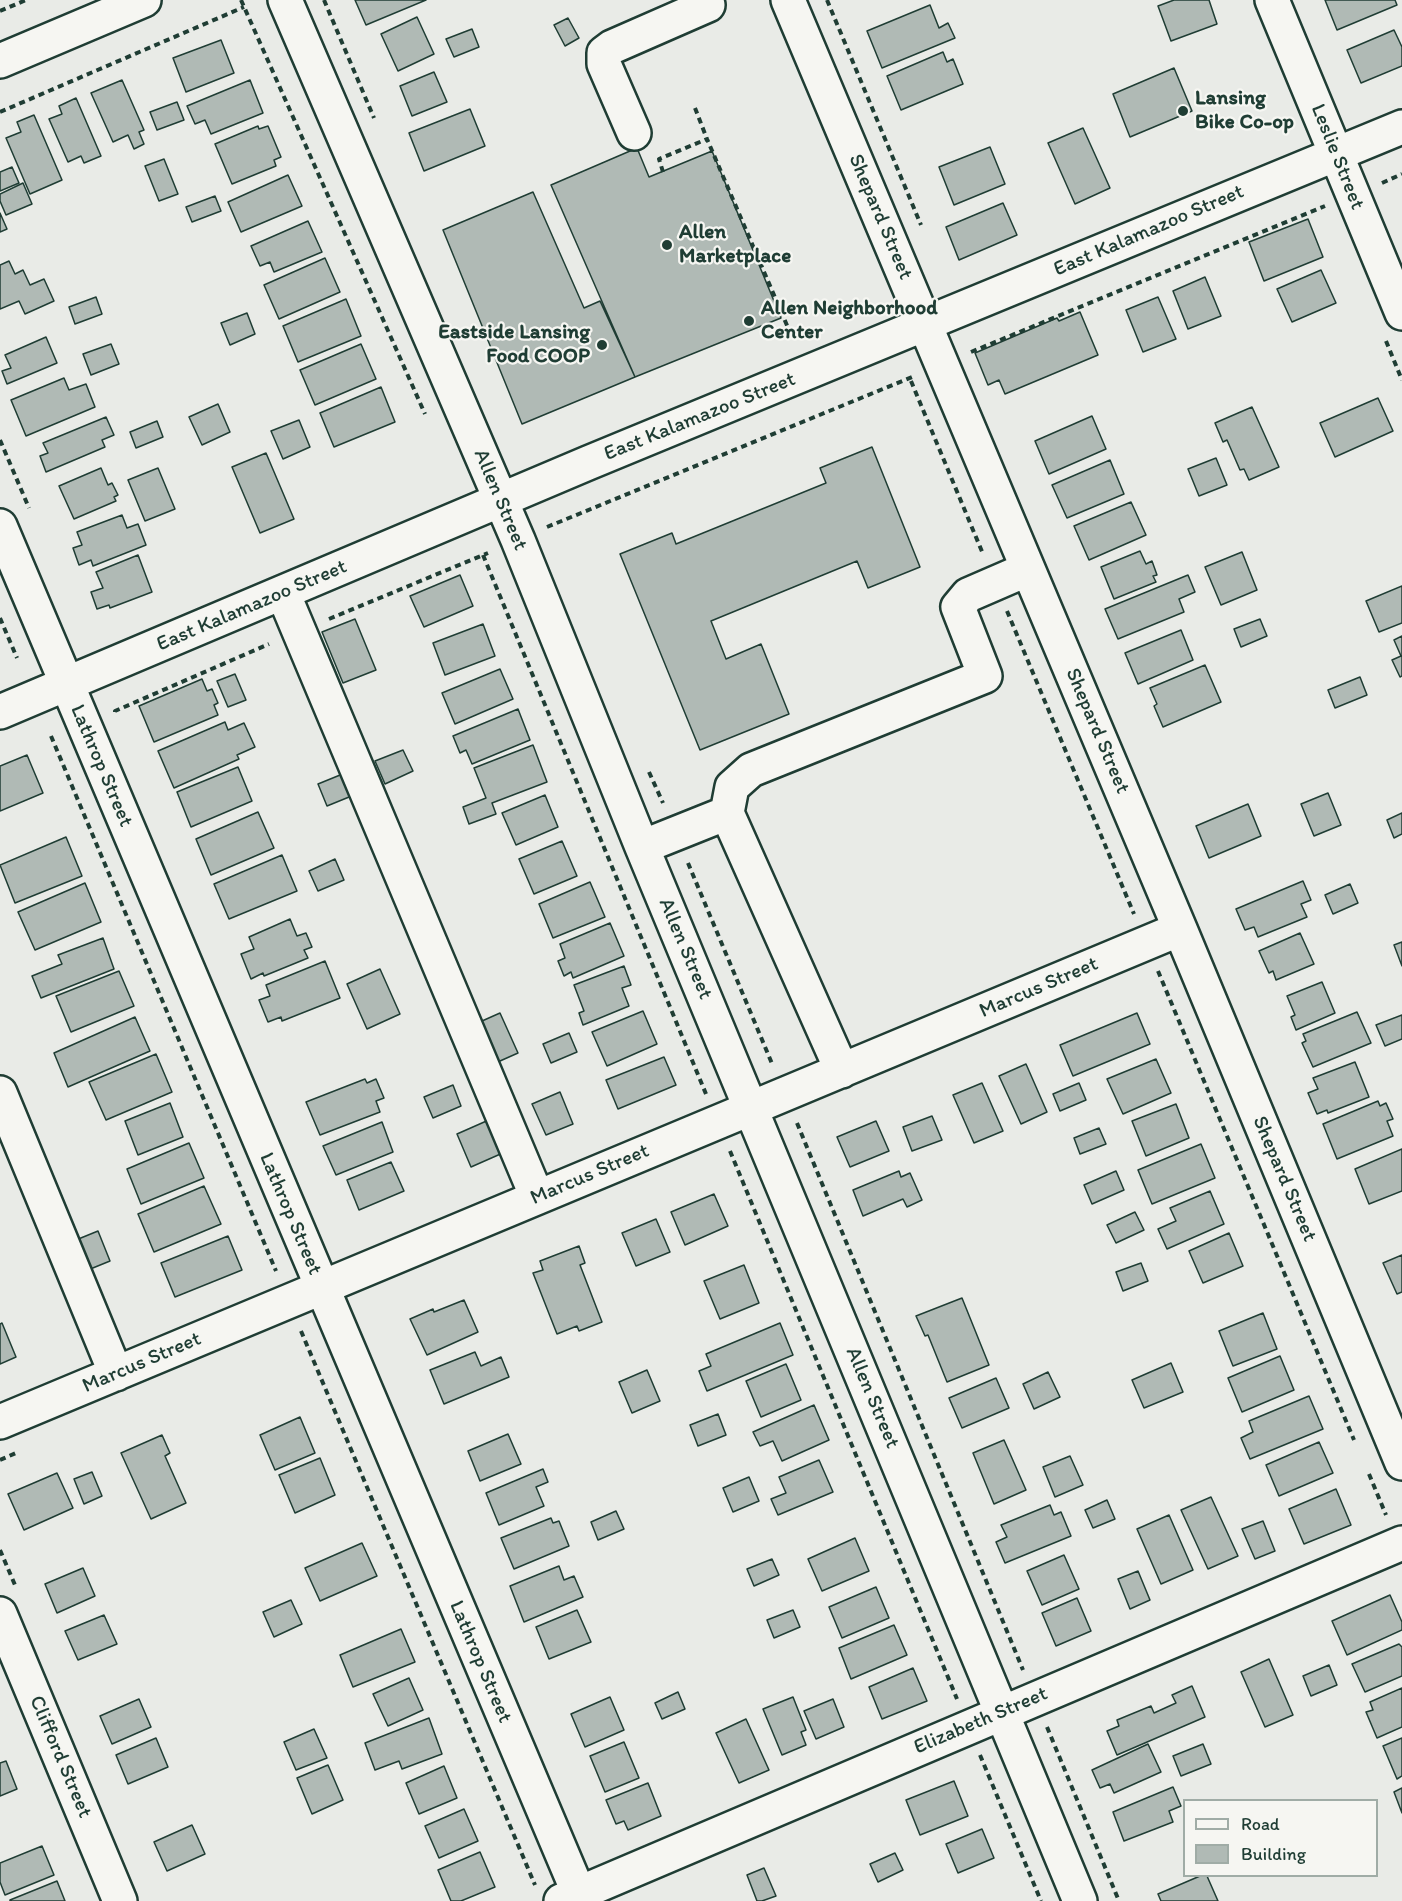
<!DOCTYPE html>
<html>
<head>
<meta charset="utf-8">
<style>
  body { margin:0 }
  #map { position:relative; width:1402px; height:1901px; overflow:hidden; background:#e9ebe7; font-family:Itim,sans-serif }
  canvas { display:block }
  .legend { position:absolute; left:1183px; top:1799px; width:195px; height:78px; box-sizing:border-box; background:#f6f6f2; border:2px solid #a0aca6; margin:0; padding:8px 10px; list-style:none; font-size:18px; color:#1f3d34 }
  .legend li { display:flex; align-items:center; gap:12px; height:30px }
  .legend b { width:30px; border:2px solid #a0aca6 }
</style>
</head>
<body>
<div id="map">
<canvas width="1402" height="1901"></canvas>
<ul class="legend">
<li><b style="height:8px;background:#f6f6f2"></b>Road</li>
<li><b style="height:16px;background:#b0bab5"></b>Building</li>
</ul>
</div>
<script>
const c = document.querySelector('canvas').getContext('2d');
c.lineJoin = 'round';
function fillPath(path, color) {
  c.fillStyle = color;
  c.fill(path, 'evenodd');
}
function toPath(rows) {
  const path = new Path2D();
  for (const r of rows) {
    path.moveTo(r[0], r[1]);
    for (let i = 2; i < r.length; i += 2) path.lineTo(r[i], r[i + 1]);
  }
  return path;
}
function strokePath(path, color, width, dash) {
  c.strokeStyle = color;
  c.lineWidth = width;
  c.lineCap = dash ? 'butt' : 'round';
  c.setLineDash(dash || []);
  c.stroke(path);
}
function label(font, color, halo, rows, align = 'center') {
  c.font = font + ' Itim,sans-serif';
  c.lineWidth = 4.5;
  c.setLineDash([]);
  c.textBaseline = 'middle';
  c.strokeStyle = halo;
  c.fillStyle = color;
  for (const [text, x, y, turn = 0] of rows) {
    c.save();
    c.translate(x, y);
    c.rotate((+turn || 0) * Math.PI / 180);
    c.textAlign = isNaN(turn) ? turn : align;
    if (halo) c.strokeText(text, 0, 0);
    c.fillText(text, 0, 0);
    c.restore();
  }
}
const building = toPath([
  [355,0,426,0,366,25,355,0],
  [1174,0,1209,0,1217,24,1171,41,1158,6,1174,0],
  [1325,0,1395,0,1397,5,1337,30,1325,0],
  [930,5,939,28,948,23,955,38,882,68,867,31,930,5],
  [417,17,434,54,398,71,381,34,417,17],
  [568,18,579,38,565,46,554,25,568,18],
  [472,29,479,47,454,57,446,39,472,29],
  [1394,30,1402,47,1402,66,1361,83,1347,50,1394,30],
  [221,40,234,73,186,92,173,58,221,40],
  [943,52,947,62,953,59,963,84,901,110,887,76,943,52],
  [1174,68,1192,111,1130,137,1113,94,1174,68],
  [434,72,447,102,412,116,400,86,434,72],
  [122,80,144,130,139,132,144,144,134,149,128,135,113,142,91,93,122,80],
  [250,80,263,113,211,134,205,120,195,124,187,106,250,80],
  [76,98,101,156,84,163,81,156,68,162,49,119,62,114,59,106,76,98],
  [177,102,184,120,157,130,150,112,177,102],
  [470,109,485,146,424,171,409,133,470,109],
  [34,115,62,180,30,194,6,138,21,132,17,122,34,115],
  [258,126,259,129,268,126,281,157,274,160,276,166,232,184,215,144,258,126],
  [1083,128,1110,188,1075,204,1048,143,1083,128],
  [990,147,1005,184,954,205,939,167,990,147],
  [637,148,649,177,712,151,781,318,635,377,551,185,637,148],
  [164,159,178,194,159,201,145,166,164,159],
  [12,167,19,183,0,191,0,172,12,167],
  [288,175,302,206,241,232,228,202,288,175],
  [23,183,32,204,6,215,0,201,0,194,23,183],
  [533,192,584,308,600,301,635,377,522,424,443,230,533,192],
  [215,196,221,211,192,222,186,207,215,196],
  [1003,203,1017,235,959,260,946,227,1003,203],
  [0,213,7,229,0,232,0,213],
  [1308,219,1323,257,1264,281,1249,242,1308,219],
  [308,221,322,252,274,272,270,262,260,266,251,246,308,221],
  [325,258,340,292,279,319,264,285,325,258],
  [9,261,15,274,23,270,30,285,44,279,54,301,25,314,19,301,0,309,0,265,9,261],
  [1321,270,1336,303,1292,322,1277,289,1321,270],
  [1205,277,1221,316,1188,329,1173,291,1205,277],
  [96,297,102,314,75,324,69,307,96,297],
  [1158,297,1176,339,1143,352,1126,310,1158,297],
  [346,299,361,336,298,362,283,326,346,299],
  [1080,312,1098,355,1005,394,999,380,988,385,975,353,1057,318,1059,321,1080,312],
  [247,313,255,334,230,345,221,323,247,313],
  [46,337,57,363,7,384,2,371,11,368,5,355,46,337],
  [111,344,119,364,91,375,83,354,111,344],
  [361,344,376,379,315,405,300,370,361,344],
  [64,378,69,390,86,384,95,407,26,436,11,400,64,378],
  [381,387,395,422,334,447,320,413,381,387],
  [1378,398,1393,431,1335,457,1320,423,1378,398],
  [218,404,230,432,202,445,189,417,218,404],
  [1252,407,1279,467,1249,480,1244,469,1240,470,1227,440,1223,442,1215,423,1252,407],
  [1092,416,1106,449,1049,474,1035,441,1092,416],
  [106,417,114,435,102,440,105,447,46,472,40,456,48,453,43,443,106,417],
  [299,420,310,447,283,459,271,431,299,420],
  [157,421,163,437,136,448,130,432,157,421],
  [872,447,920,567,868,588,857,561,711,621,726,659,761,644,789,714,700,750,620,554,672,533,676,544,826,483,820,468,872,447],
  [266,453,294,519,260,533,232,467,266,453],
  [1216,458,1227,485,1199,496,1188,469,1216,458],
  [1110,460,1124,494,1067,518,1052,485,1110,460],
  [101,468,108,485,112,483,118,495,114,497,116,501,74,519,59,486,101,468],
  [158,468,175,509,145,521,128,480,158,468],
  [1131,502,1146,535,1089,560,1074,526,1131,502],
  [122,515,127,528,138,524,146,545,93,566,91,560,79,565,73,548,82,545,77,532,122,515],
  [1140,551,1146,564,1152,561,1157,575,1153,576,1156,582,1114,599,1101,567,1140,551],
  [1242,552,1257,590,1221,605,1205,567,1242,552],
  [138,555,152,592,110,608,109,605,97,609,91,592,103,588,96,572,138,555],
  [460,575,473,606,424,627,410,596,460,575],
  [1188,575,1195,592,1179,599,1184,612,1118,639,1105,609,1188,575],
  [1402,586,1402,623,1379,632,1366,601,1402,586],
  [355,619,376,670,343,683,322,632,355,619],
  [1260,619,1267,636,1241,647,1234,629,1260,619],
  [483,624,495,656,445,675,433,643,483,624],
  [1181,630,1193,660,1138,684,1125,653,1181,630],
  [1402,636,1402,676,1400,677,1392,660,1401,656,1394,640,1402,636],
  [1205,665,1221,702,1163,727,1154,706,1157,704,1150,688,1205,665],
  [500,669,513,699,455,724,442,693,500,669],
  [235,674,246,700,228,707,217,681,235,674],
  [1360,677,1367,695,1335,708,1328,690,1360,677],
  [202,679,207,691,212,689,218,703,214,705,218,715,154,742,139,706,202,679],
  [518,709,530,740,472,764,466,750,460,753,453,736,518,709],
  [225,722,228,730,244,723,255,747,237,755,239,759,174,788,158,751,225,722],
  [533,745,547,782,492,803,496,814,469,824,463,807,486,798,474,768,533,745],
  [403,750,413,771,385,784,375,761,403,750],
  [27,755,43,793,0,811,0,766,27,755],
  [238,767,252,801,191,827,177,792,238,767],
  [345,773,354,795,327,806,318,784,345,773],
  [1328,793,1341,825,1314,836,1301,804,1328,793],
  [545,795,558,827,516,845,502,813,545,795],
  [1248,804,1261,836,1209,858,1196,826,1248,804],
  [258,812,274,848,211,875,196,839,258,812],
  [1402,813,1402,834,1394,838,1387,820,1402,813],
  [66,837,82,876,15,903,0,865,66,837],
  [562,841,577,876,534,894,519,859,562,841],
  [282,855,297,891,229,919,214,884,282,855],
  [335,859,344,880,318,891,309,871,335,859],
  [1303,881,1311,900,1301,904,1307,917,1258,937,1254,927,1245,930,1236,909,1303,881],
  [590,882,605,917,553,938,539,904,590,882],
  [85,883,101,922,35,950,18,912,85,883],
  [1350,884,1358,903,1333,914,1325,895,1350,884],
  [290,919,297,936,306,933,312,947,304,950,308,958,264,976,263,973,251,979,241,954,254,949,249,937,290,919],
  [610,923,624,956,573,978,571,972,564,976,558,961,565,958,560,944,610,923],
  [1300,933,1314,964,1276,980,1273,971,1269,973,1259,951,1300,933],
  [103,938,114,969,41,998,32,976,62,964,58,955,103,938],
  [1402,942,1402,966,1394,945,1402,942],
  [325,961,340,998,282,1021,281,1017,268,1022,259,1000,270,996,266,985,325,961],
  [624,966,631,985,622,988,629,1006,583,1025,579,1013,584,1011,574,985,624,966],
  [380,969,400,1014,367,1029,347,984,380,969],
  [119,971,134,1006,71,1032,56,996,119,971],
  [1322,982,1335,1013,1296,1030,1291,1017,1295,1015,1287,996,1322,982],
  [643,1011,657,1044,607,1066,592,1032,643,1011],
  [1357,1012,1371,1043,1313,1067,1302,1043,1306,1041,1303,1034,1357,1012],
  [500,1013,518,1053,491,1065,473,1025,500,1013],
  [1137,1013,1150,1044,1073,1076,1060,1045,1137,1013],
  [1402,1015,1402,1039,1385,1046,1376,1025,1402,1015],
  [135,1017,150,1051,68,1087,54,1053,135,1017],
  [569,1033,577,1052,551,1063,543,1044,569,1033],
  [156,1054,172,1092,106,1120,89,1082,156,1054],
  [664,1057,676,1085,618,1109,606,1080,664,1057],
  [1156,1059,1171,1093,1123,1114,1107,1079,1156,1059],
  [1355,1062,1369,1097,1328,1113,1327,1110,1317,1114,1308,1093,1318,1089,1313,1078,1355,1062],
  [1026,1064,1047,1112,1021,1124,999,1076,1026,1064],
  [365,1079,367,1083,376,1079,384,1098,376,1101,380,1112,320,1135,306,1102,365,1079],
  [982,1083,1003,1131,974,1143,953,1095,982,1083],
  [1079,1083,1086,1100,1060,1111,1053,1094,1079,1083],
  [453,1085,461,1106,433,1118,424,1097,453,1085],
  [560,1092,573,1124,546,1135,532,1104,560,1092],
  [1378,1101,1380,1106,1386,1103,1393,1119,1387,1121,1393,1136,1337,1159,1323,1124,1378,1101],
  [170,1103,183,1137,138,1155,125,1121,170,1103],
  [1176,1104,1189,1138,1146,1156,1132,1121,1176,1104],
  [932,1116,942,1140,912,1151,903,1127,932,1116],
  [491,1119,505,1152,471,1167,457,1134,491,1119],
  [876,1121,889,1151,850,1167,837,1137,876,1121],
  [382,1122,393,1152,336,1175,323,1146,382,1122],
  [1099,1128,1106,1144,1080,1154,1074,1138,1099,1128],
  [189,1143,204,1178,141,1204,127,1169,189,1143],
  [1201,1144,1215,1178,1152,1204,1138,1170,1201,1144],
  [1402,1149,1402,1191,1369,1204,1355,1169,1402,1149],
  [391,1162,404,1191,359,1210,347,1180,391,1162],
  [899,1171,901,1177,910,1173,922,1200,907,1207,903,1199,863,1216,853,1190,899,1171],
  [1116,1171,1124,1190,1092,1204,1084,1185,1116,1171],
  [204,1186,221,1224,154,1252,138,1214,204,1186],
  [1210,1191,1224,1224,1167,1249,1158,1229,1176,1221,1170,1208,1210,1191],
  [714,1194,728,1226,685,1245,671,1212,714,1194],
  [1135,1212,1144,1230,1116,1243,1107,1225,1135,1212],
  [656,1219,670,1252,636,1266,622,1233,656,1219],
  [98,1231,110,1261,83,1272,71,1242,98,1231],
  [1229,1233,1243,1266,1203,1283,1189,1251,1229,1233],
  [228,1236,242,1270,175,1297,161,1263,228,1236],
  [579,1246,585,1263,580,1265,602,1322,579,1331,577,1326,557,1334,533,1273,543,1270,540,1261,579,1246],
  [1402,1255,1402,1292,1397,1294,1383,1263,1402,1255],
  [1141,1263,1148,1281,1123,1291,1116,1272,1141,1263],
  [744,1265,759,1303,720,1319,704,1281,744,1265],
  [962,1298,989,1365,947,1382,928,1335,925,1336,916,1316,962,1298],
  [464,1300,478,1332,427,1355,410,1319,433,1309,434,1312,464,1300],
  [1263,1313,1277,1349,1233,1366,1219,1331,1263,1313],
  [2,1323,16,1357,0,1364,0,1324,2,1323],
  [780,1323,793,1355,707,1391,699,1371,711,1366,706,1354,780,1323],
  [475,1352,481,1366,501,1357,509,1377,444,1404,430,1370,475,1352],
  [1280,1356,1294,1390,1242,1412,1228,1378,1280,1356],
  [1171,1363,1183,1392,1144,1408,1132,1380,1171,1363],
  [786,1364,801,1400,761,1417,746,1381,786,1364],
  [647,1370,660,1401,632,1413,619,1382,647,1370],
  [1048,1372,1060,1397,1034,1409,1023,1384,1048,1372],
  [996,1378,1009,1408,962,1428,949,1398,996,1378],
  [1309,1396,1323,1429,1250,1459,1241,1438,1253,1432,1249,1421,1309,1396],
  [814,1405,829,1440,782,1461,773,1441,760,1446,753,1432,814,1405],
  [718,1414,726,1435,698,1446,690,1425,718,1414],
  [300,1417,315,1453,275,1470,260,1435,300,1417],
  [508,1434,521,1464,480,1481,468,1451,508,1434],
  [162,1435,170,1453,165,1456,186,1503,151,1519,121,1453,162,1435],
  [1004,1440,1026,1490,994,1504,973,1453,1004,1440],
  [1319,1442,1333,1473,1279,1496,1266,1465,1319,1442],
  [1070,1456,1083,1485,1055,1497,1043,1467,1070,1456],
  [320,1458,335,1495,295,1513,279,1475,320,1458],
  [819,1460,833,1492,778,1515,771,1499,786,1493,779,1477,819,1460],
  [543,1469,548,1482,536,1487,544,1506,499,1525,486,1493,543,1469],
  [92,1472,102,1496,84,1504,74,1479,92,1472],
  [57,1473,73,1508,24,1530,8,1494,57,1473],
  [749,1477,759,1501,733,1512,723,1488,749,1477],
  [1336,1489,1351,1525,1304,1544,1289,1509,1336,1489],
  [1211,1497,1238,1556,1208,1569,1181,1510,1211,1497],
  [1107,1500,1115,1519,1093,1528,1085,1510,1107,1500],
  [1050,1505,1054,1515,1061,1512,1071,1536,1005,1563,996,1542,1007,1537,1001,1525,1050,1505],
  [616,1511,624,1529,598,1540,591,1522,616,1511],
  [1169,1515,1193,1570,1161,1584,1137,1529,1169,1515],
  [551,1518,553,1523,559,1521,569,1546,514,1569,501,1538,551,1518],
  [1263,1521,1275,1551,1255,1559,1242,1529,1263,1521],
  [855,1538,869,1571,822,1591,808,1559,855,1538],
  [362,1543,377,1576,320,1601,305,1568,362,1543],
  [1064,1555,1079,1589,1042,1605,1027,1571,1064,1555],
  [772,1559,779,1575,754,1586,747,1569,772,1559],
  [559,1566,564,1580,574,1576,583,1597,524,1622,510,1586,559,1566],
  [83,1568,95,1596,57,1613,45,1584,83,1568],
  [1138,1571,1150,1600,1130,1609,1118,1579,1138,1571],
  [876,1587,889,1618,842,1638,829,1607,876,1587],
  [1390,1595,1402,1622,1402,1630,1347,1655,1332,1621,1390,1595],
  [1077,1598,1091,1631,1056,1646,1042,1613,1077,1598],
  [291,1600,302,1624,274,1637,263,1612,291,1600],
  [577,1610,591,1642,549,1659,536,1627,577,1610],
  [793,1610,800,1627,774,1638,767,1620,793,1610],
  [104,1615,117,1644,78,1660,65,1631,104,1615],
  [894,1625,907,1655,851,1679,839,1648,894,1625],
  [401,1629,415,1662,353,1687,340,1655,401,1629],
  [1399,1644,1402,1647,1402,1676,1365,1692,1352,1664,1399,1644],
  [1269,1659,1293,1715,1265,1727,1241,1672,1269,1659],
  [1329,1665,1337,1685,1311,1696,1303,1676,1329,1665],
  [913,1668,927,1701,882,1719,869,1687,913,1668],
  [409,1678,423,1710,388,1726,373,1694,409,1678],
  [1192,1686,1205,1717,1117,1755,1107,1731,1119,1726,1117,1720,1151,1706,1154,1713,1176,1703,1172,1695,1192,1686],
  [1402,1688,1402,1727,1377,1738,1366,1712,1373,1710,1370,1702,1402,1688],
  [678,1692,685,1709,662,1719,655,1703,678,1692],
  [610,1697,624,1730,585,1747,571,1714,610,1697],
  [793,1697,806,1730,801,1732,806,1745,782,1755,763,1709,793,1697],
  [139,1699,151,1727,112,1744,100,1716,139,1699],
  [833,1699,844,1727,816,1739,804,1711,833,1699],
  [429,1718,442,1754,402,1769,399,1761,375,1770,365,1743,429,1718],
  [746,1719,769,1770,739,1783,716,1733,746,1719],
  [314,1729,327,1758,296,1770,284,1742,314,1729],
  [156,1738,168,1767,128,1784,116,1755,156,1738],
  [1402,1738,1402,1776,1397,1779,1383,1746,1402,1738],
  [624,1742,639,1778,605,1792,590,1756,624,1742],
  [1148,1744,1161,1772,1114,1793,1110,1784,1100,1788,1092,1770,1148,1744],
  [1203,1744,1211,1764,1181,1776,1173,1756,1203,1744],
  [6,1761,17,1789,0,1796,0,1763,6,1761],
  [328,1765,343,1800,312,1814,297,1778,328,1765],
  [444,1766,457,1798,419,1814,406,1783,444,1766],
  [954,1781,968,1816,920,1835,906,1800,954,1781],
  [648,1783,661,1816,628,1830,624,1821,616,1824,606,1800,648,1783],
  [1173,1787,1181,1806,1169,1811,1173,1822,1124,1841,1113,1812,1173,1787],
  [1402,1788,1402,1813,1394,1792,1402,1788],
  [464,1809,478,1841,439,1858,425,1826,464,1809],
  [192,1825,205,1854,167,1871,154,1842,192,1825],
  [982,1829,994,1858,958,1873,946,1844,982,1829],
  [42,1846,54,1875,5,1895,0,1882,0,1863,42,1846],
  [480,1852,495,1887,461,1901,451,1901,438,1870,480,1852],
  [895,1853,903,1870,878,1882,870,1864,895,1853],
  [764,1868,776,1896,762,1901,757,1901,747,1875,764,1868],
  [1200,1876,1207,1876,1218,1901,1161,1901,1158,1894,1200,1876],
  [57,1881,65,1901,10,1901,10,1900,57,1881]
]);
fillPath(building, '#b0bab5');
strokePath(building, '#1f3d34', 1.5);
const minor = toPath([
  [285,0,518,540,642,847,1080,1901],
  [788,0,1180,929,1402,1463],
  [1272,0,1402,313],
  [0,61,144,0],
  [634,133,604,64,604,53,612,47,708,5],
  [0,526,582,1901],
  [283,593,537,1197],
  [0,712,588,463,1402,127],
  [727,813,842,1071],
  [642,847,727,813,732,787,751,770,985,676,958,607,968,595,1028,569],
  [0,1093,116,1374],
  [0,1422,1180,929],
  [0,1614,120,1901],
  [561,1901,1402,1543]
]);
strokePath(minor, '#1f3d34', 38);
strokePath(toPath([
  [241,0,425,414],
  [324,0,374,118],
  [827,0,921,225],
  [0,11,26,0],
  [695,108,707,139],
  [0,112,244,7],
  [663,172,659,159,707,139,789,330],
  [1382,183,1402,174],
  [1386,341,1402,380],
  [971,352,1325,206],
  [911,381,983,554],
  [0,440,29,508],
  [547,527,912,377],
  [483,555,706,1094],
  [1007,611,1134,914],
  [0,618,17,658],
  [329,619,488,553],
  [115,712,115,711,269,644],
  [51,736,276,1271],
  [649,772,663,803],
  [688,863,773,1066],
  [1158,971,1354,1440],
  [797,1123,1023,1670],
  [730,1151,957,1699],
  [301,1331,535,1885],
  [0,1460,16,1453],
  [1369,1474,1386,1515],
  [0,1550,15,1585],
  [1047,1727,1119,1901],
  [980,1755,1041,1901]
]), '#1f3d34', 4, [6, 4.5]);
strokePath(minor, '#f6f6f2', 33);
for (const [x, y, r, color] of [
  [1183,111,6,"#1f3d34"],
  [667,245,6,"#1f3d34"],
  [749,321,6,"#1f3d34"],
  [602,345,6,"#1f3d34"]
]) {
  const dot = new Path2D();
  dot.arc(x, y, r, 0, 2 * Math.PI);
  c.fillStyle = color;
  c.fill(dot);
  strokePath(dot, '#f6f6f2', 2);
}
label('bold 21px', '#1f3d34', '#f6f6f2', [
  ["Lansing",1195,99],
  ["Bike Co-op",1195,123],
  ["Allen",679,233],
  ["Marketplace",679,257],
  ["Allen Neighborhood",761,309],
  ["Center",761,333],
  ["Eastside Lansing",590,333,"right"],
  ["Food COOP",590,357,"right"]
], 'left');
label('21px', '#1f3d34', '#f6f6f2', [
  ["Leslie Street",1337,157,68],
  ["Shepard Street",880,217,67],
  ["East Kalamazoo Street",1149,231,-23],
  ["East Kalamazoo Street",700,417,-22],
  ["Allen Street",500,500,67],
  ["East Kalamazoo Street",252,606,-23],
  ["Shepard Street",1097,731,67],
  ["Lathrop Street",101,766,67],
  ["Allen Street",685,949,67],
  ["Marcus Street",1039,988,-23],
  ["Marcus Street",590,1175,-23],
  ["Shepard Street",1284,1179,67],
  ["Lathrop Street",290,1214,67],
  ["Marcus Street",142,1363,-23],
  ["Allen Street",872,1398,67],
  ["Lathrop Street",480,1662,67],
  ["Elizabeth Street",981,1721,-23],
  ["Clifford Street",60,1757,67]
]);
</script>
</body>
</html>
